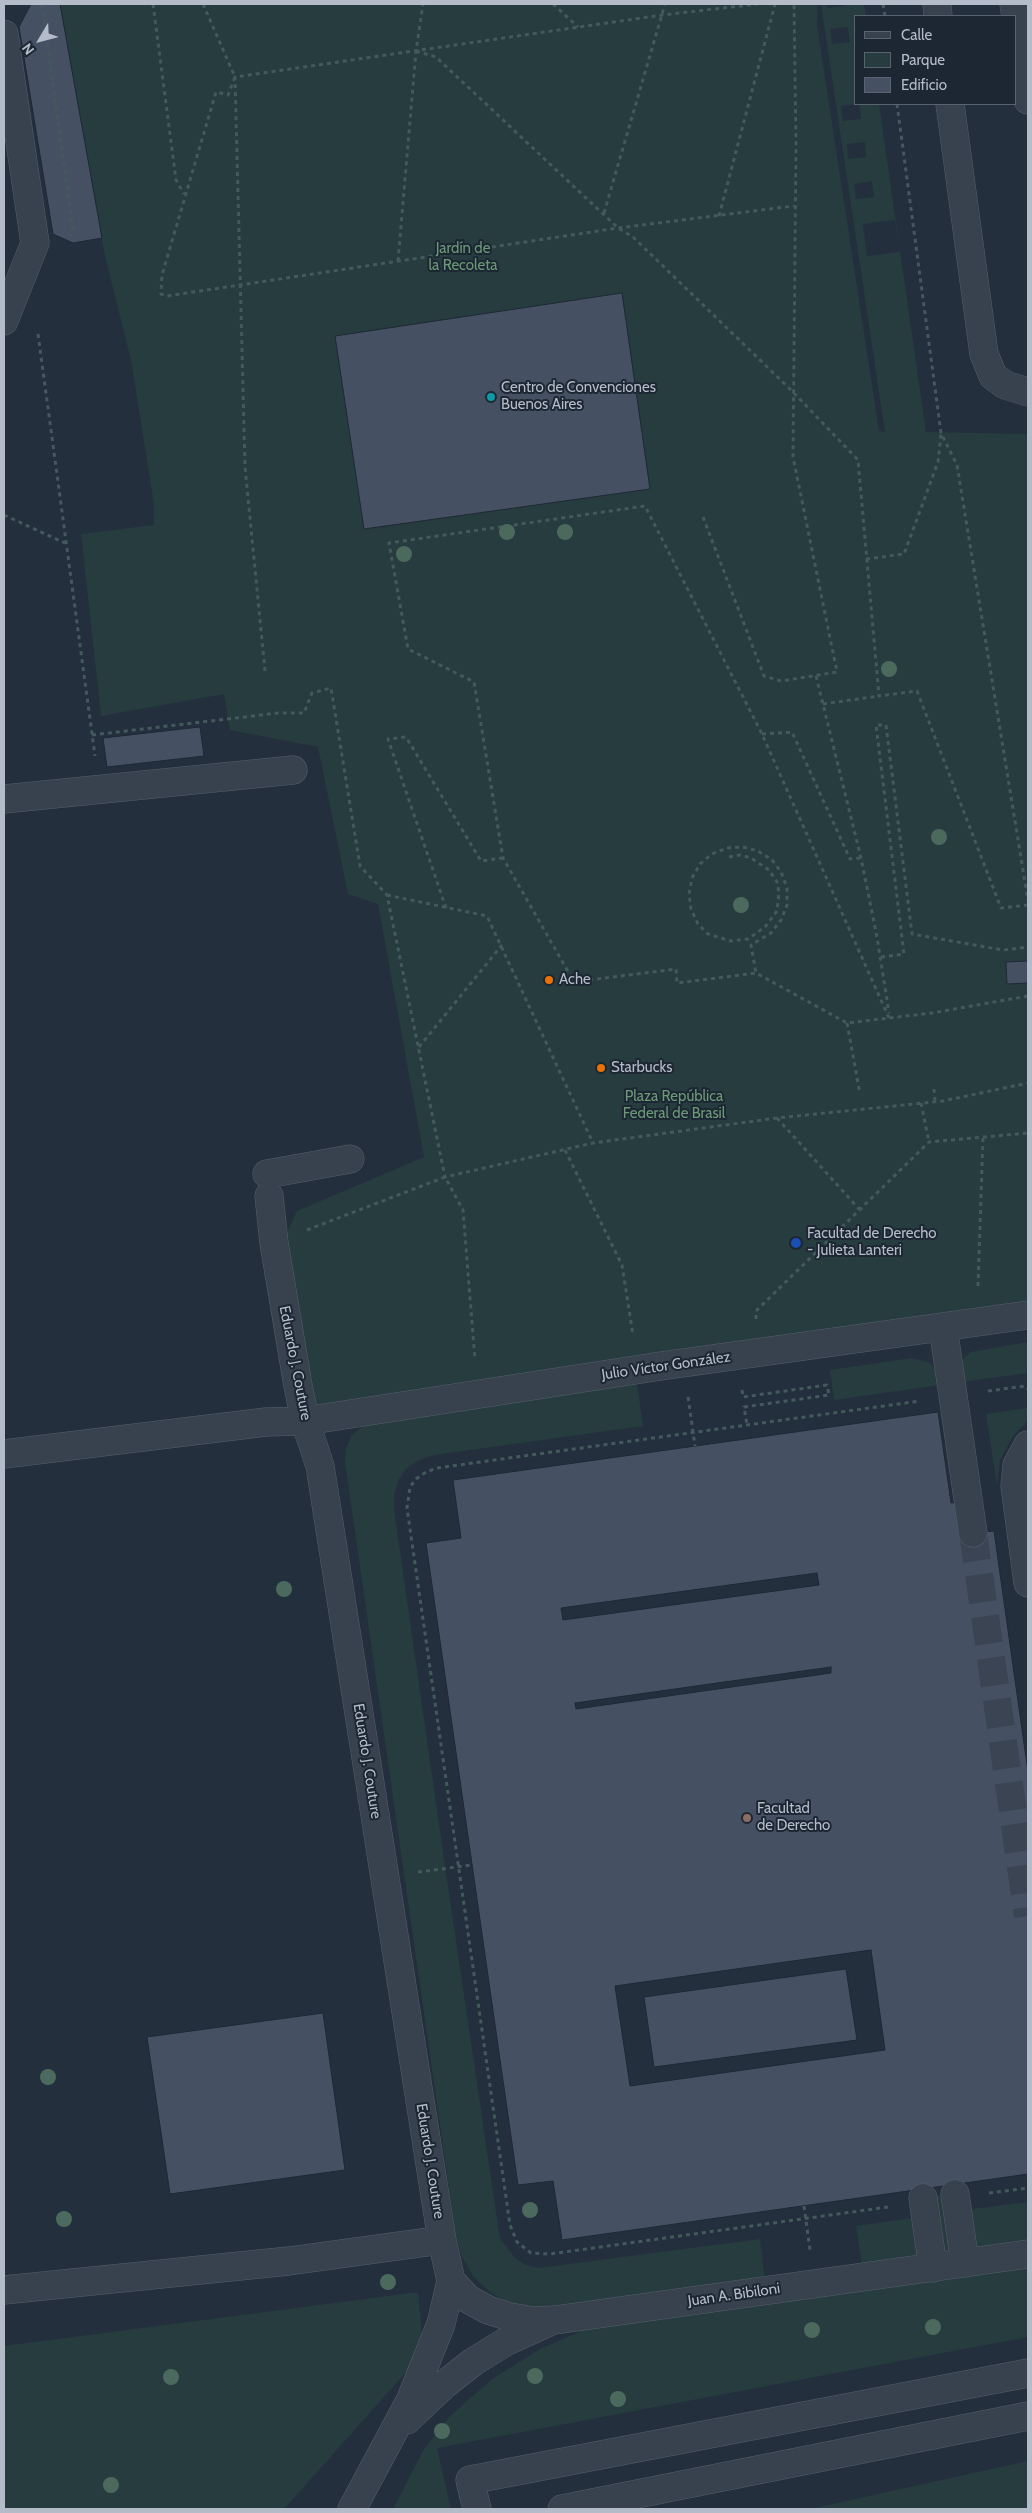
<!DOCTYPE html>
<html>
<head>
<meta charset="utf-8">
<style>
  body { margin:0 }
  #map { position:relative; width:1032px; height:2513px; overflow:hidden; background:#242f3e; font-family:Cabin,sans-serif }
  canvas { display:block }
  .frame { position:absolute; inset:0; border:5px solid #b4bcc9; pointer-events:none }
  .legend { position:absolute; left:854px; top:15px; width:162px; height:90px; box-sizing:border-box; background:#1d2633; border:1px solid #59626f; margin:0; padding:6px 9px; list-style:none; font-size:15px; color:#b4bcc9 }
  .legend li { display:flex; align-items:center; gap:10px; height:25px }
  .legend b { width:25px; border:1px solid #59626f }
  .north { position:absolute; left:15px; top:15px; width:50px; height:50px; -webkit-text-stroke:4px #1d2633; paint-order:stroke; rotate:233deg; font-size:14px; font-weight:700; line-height:20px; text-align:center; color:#b4bcc9 }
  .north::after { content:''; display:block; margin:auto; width:18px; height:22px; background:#b4bcc9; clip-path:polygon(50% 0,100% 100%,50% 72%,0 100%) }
</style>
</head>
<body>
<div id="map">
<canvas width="1032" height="2513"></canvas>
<div class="frame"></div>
<ul class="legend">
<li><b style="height:6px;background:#38414e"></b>Calle</li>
<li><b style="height:14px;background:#263c3f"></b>Parque</li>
<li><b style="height:14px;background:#455162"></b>Edificio</li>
</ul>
<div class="north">N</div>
</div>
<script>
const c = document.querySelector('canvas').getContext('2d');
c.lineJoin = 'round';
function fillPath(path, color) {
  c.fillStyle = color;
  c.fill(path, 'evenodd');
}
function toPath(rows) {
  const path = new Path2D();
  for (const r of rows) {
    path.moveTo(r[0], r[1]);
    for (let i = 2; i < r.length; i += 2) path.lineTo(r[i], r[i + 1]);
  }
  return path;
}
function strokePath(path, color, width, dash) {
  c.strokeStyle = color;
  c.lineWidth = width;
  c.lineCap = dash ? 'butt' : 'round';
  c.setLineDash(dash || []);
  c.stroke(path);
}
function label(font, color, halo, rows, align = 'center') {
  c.font = font + ' Cabin,sans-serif';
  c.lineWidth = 4;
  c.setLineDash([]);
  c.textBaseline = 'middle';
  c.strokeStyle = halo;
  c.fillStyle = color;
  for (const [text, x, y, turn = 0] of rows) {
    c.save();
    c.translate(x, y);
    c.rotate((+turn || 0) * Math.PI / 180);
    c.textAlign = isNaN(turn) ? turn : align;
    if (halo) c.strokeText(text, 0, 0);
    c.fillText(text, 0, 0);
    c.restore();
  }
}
fillPath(toPath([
  [60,4,817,4,817,25,879,431,885,432,821,4,826,4,827,8,845,6,845,4,864,4,866,16,856,16,856,104,879,104,926,432,1028,434,1028,1306,314,1414,284,1239,297,1211,424,1157,378,904,348,894,318,747,230,730,224,694,101,716,81,534,154,525,154,504,131,360,105,256],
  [848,27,850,42,832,44,830,29],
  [859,104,861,119,843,121,841,106],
  [865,142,866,157,848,159,847,144],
  [872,181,874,197,856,199,854,184],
  [895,220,900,252,867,256,863,224],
  [1028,1342,1028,1373,961,1382,960,1366,964,1358,971,1352],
  [912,1358,930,1363,936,1370,940,1385,834,1400,830,1370],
  [637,1384,643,1426,434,1455,419,1460,406,1469,398,1481,394,1495,394,1509,447,1880,500,2239,516,2259,526,2265,539,2268,760,2239,765,2281,531,2309,510,2304,490,2292,474,2277,462,2257,456,2236,345,1462,346,1448,352,1435,363,1426,375,1421],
  [1028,1408,1028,1420,1013,1436,1000,1460,997,1486,986,1414],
  [943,2195,951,2254,945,2255,936,2196],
  [1028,2202,1028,2244,977,2251,971,2209],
  [912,2218,918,2259,862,2267,856,2226],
  [1028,2268,1028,2337,437,2448,451,2509,393,2509,424,2449,449,2417,492,2379,540,2349,586,2329],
  [411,2293,418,2293,422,2334,409,2369,284,2509,4,2509,4,2346],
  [1028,2461,1028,2509,810,2509]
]), '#263c3f');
const building = toPath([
  [31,4,60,4,102,238,73,243,53,234,19,27,31,4],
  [622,293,650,489,364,529,335,336,622,293],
  [200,727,204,756,107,767,103,738,200,727],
  [1028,961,1028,983,1007,984,1006,962,1028,961],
  [938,1412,951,1503,960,1502,964,1534,994,1531,1028,1772,1028,2174,562,2240,553,2181,518,2185,426,1543,461,1538,453,1480,938,1412],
  [817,1573,819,1585,563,1620,561,1608,817,1573],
  [831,1667,831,1673,576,1709,575,1703,831,1667],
  [871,1950,885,2050,630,2086,615,1986,871,1950],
  [846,1969,857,2040,654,2067,644,1997,846,1969],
  [323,2013,345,2170,170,2194,147,2037,323,2013]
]);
fillPath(building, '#455162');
strokePath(building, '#1f2835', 1);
strokePath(toPath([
  [973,1533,1028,1916]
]), '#3a4453', 28, [28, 14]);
const minor = toPath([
  [937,4,938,16],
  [1014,4,1028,100],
  [4,34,35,243,4,321],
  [950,104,984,354,993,376,1005,385,1028,392],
  [4,799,293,770],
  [267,1174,350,1159],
  [269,1196,274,1243,297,1380,305,1421,320,1466,442,2240,451,2281,441,2324,411,2399,352,2509],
  [943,1327,973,1533],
  [1028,1445,1017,1465,1015,1486,1028,1583],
  [4,1454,266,1422,305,1421,661,1366,1028,1315],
  [955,2194,965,2263],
  [923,2198,933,2268],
  [451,2281,468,2299,488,2310,510,2317,533,2321,555,2320,1028,2254],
  [4,2290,289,2261,442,2240],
  [407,2420,445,2384,473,2362,507,2341,549,2322],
  [477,2509,470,2480,1028,2373],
  [562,2509,1028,2416]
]);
strokePath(minor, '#565f6c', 29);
strokePath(toPath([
  [42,4,73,231,70,236],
  [153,4,176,180,184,194],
  [203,4,235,77,228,95,216,92,162,275,161,294,167,296,618,228,794,206],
  [553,4,578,27],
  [883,4,885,16],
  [416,51,436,57,618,228,633,237,793,392,858,460,879,696,917,691,1001,908,1028,905],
  [897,104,941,433,957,465,1028,901],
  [604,213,665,4],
  [719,216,775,4],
  [398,261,416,51,423,4],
  [38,334,95,756],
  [4,515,65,543],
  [703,517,764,676,781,681,837,672,793,457,796,145,794,4],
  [866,559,904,554,938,462,941,434],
  [265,671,245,467,235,77,662,15,758,4],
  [816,676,861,858,877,937,889,1013],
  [823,704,879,696],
  [762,734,792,732,850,859,861,858],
  [92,735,278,713,304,713,312,693,331,688,360,866,387,895,445,1177,593,1143,777,1118,943,1101,1028,1083],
  [729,857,740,855,751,858,769,870,777,882,779,892,777,911,765,927,748,939,731,941,708,934,698,924,691,909,689,894,692,878,700,864,712,854,727,848,743,847,758,851,772,860,781,872,787,888,787,905,781,920,771,933,751,945,756,973],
  [387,895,487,916,593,1143],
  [446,908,388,739,406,737,481,861,503,858],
  [881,957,904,954,876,725,886,725,912,934,1003,950,1028,947],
  [889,1018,762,734,645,506,389,543,408,649,474,682,503,858,574,982,676,969,677,983,756,973,847,1023,889,1018,932,1013,1028,996],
  [847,1023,860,1094],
  [419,1047,502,945],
  [934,1089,935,1102],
  [921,1103,929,1142],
  [777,1118,859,1209],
  [565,1150,622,1265,633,1335],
  [307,1230,445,1177,463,1210,475,1360],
  [978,1286,983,1137],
  [756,1319,756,1311,929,1142,1028,1133],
  [742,1390,743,1397,827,1385,829,1395,744,1407,747,1425],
  [988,1391,1025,1386,1028,1389],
  [688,1397,695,1446],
  [418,1872,472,1865],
  [989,2193,1028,2188],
  [804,2206,810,2250],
  [888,2207,550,2254,531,2253,517,2242,510,2225,407,1508,410,1487,416,1479,426,1472,437,1468,920,1401]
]), '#44595c', 3, [4, 4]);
strokePath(minor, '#38414e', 28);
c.fillStyle = '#4b6a5d';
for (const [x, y] of [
  [507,532],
  [565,532],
  [404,554],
  [889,669],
  [939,837],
  [741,905],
  [284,1589],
  [48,2077],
  [530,2210],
  [64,2219],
  [388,2282],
  [933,2327],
  [812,2330],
  [535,2376],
  [171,2377],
  [618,2399],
  [442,2431],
  [111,2485]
]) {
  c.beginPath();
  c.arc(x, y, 8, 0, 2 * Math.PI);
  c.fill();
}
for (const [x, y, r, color] of [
  [491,397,5,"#0f9aa8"],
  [549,980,5,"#e8710a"],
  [601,1068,5,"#e8710a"],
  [796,1243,6,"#1a4fb4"],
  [747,1818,5,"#8d6e63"]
]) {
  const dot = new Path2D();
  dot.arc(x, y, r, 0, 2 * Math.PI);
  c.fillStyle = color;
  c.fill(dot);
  strokePath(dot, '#1d2633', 2);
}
label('15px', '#6b9a76', '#1d2633', [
  ["Jardín de",463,249],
  ["la Recoleta",463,266],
  ["Plaza República",674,1097],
  ["Federal de Brasil",674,1114]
]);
label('15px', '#b4bcc9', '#1d2633', [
  ["Centro de Convenciones",501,388],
  ["Buenos Aires",501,405],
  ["Ache",559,980],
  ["Starbucks",611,1068],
  ["Facultad de Derecho",807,1234],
  ["- Julieta Lanteri",807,1251],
  ["Facultad",757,1809],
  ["de Derecho",757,1826]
], 'left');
label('15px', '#b4bcc9', '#1d2633', [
  ["Eduardo J. Couture",295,1363,79],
  ["Julio Víctor González",666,1366,-8],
  ["Eduardo J. Couture",367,1761,81],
  ["Eduardo J. Couture",430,2161,81],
  ["Juan A. Bibiloni",734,2295,-8]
]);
</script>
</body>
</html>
